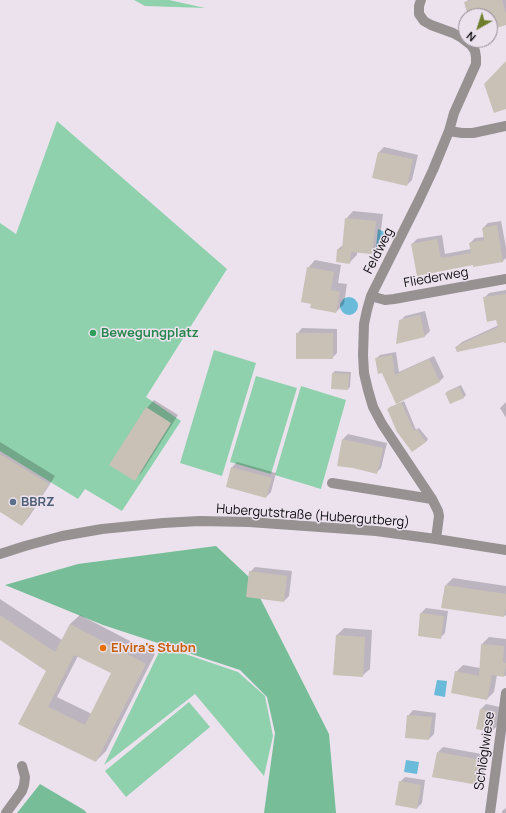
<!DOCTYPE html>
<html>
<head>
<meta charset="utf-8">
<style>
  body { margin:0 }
  #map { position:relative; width:506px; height:813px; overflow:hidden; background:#ebe2ee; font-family:Manrope,sans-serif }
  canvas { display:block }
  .north { position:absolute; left:458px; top:8px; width:40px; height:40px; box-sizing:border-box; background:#ebe2ee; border:1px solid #938c95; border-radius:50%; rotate:219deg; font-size:11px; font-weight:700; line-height:16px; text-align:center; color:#0e0c0f }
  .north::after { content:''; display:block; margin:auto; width:14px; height:18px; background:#6f7d2b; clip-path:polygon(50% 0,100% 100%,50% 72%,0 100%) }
</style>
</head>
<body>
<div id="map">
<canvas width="506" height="813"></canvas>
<div class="north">N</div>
</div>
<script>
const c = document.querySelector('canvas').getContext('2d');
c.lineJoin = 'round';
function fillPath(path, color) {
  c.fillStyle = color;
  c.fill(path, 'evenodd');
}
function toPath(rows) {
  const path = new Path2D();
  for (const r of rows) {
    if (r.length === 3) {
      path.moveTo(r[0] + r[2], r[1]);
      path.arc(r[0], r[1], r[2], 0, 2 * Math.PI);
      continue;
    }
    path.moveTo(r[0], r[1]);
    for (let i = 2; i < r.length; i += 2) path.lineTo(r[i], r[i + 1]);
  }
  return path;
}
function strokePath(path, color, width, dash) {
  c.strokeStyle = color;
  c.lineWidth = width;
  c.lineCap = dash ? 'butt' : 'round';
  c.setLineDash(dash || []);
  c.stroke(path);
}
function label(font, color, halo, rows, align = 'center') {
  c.font = font + ' Manrope,sans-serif';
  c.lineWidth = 3;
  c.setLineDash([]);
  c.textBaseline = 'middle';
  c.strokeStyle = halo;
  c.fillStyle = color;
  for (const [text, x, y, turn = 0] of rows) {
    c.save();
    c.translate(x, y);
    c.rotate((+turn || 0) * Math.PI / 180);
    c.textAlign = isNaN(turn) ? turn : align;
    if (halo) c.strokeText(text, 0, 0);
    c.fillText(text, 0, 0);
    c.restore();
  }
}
fillPath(toPath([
  [134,0,169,0,205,8,145,6],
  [57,121,227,269,146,397,181,421,122,511,85,489,78,499,0,451,0,223,16,234],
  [214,350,256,363,222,476,180,463],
  [256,376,297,388,271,474,230,462],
  [301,386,346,400,321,489,275,475],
  [162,646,238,672,265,696,273,736,264,776,195,694,104,765],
  [189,702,210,727,126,797,105,771]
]), '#8fd1ac');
fillPath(toPath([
  [216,546,250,578,329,734,336,813,264,813,275,733,267,697,240,670,103,625,5,585,78,564],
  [40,784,84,810,87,813,17,813]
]), '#77bd97');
fillPath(toPath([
  [378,229,391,235,384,249,376,248],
  [349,306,9],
  [437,680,447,681,445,697,434,695],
  [406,760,419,762,417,774,404,772]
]), '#6abad9');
fillPath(toPath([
  [468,0,506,0,506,23,490,28,490,16,469,16,465,3],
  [384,147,418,155,412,180,407,185,379,152],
  [353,211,383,214,379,246,372,253,357,252,357,255,349,263,338,249,343,245,346,219],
  [501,221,506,247,506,258,503,261,474,264,418,275,412,244,417,239,442,235,445,254,471,249,470,243,475,238,484,237,483,228,488,223],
  [315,260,341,265,338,283,347,284,344,304,336,312,312,303,308,268],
  [506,290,506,339,456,347,462,342,499,325,484,298,489,293],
  [425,311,430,331,425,336,398,343,400,321,405,316],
  [302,328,337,329,337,353,332,358,297,334],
  [396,352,399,372,434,356,444,377,440,381,402,399,398,404,404,401,416,430,419,428,428,439,426,442,388,409,390,407,398,404,376,359,380,355],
  [335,371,351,372,350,387,348,389,332,388,333,373],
  [461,385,466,395,464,397,451,403,446,393,448,391],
  [154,400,178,415,142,472,135,479,147,408],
  [506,402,506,418,500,408],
  [348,434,387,443,381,468,376,473,353,467,338,465,343,439],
  [0,442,55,476,29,517,22,525,0,511],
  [237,462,276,473,271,492,266,497,232,467],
  [255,567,292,571,289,596,284,601,250,572],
  [453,578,506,586,506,615,504,616,446,585],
  [0,599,62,640,70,624,80,615,155,654,106,751,96,761,20,723,47,670,0,639],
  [78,656,112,673,92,714,57,697],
  [426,608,448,611,445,633,440,638,421,613],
  [344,628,372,630,370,669,362,676,337,635],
  [489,637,506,639,506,676,497,675,494,692,487,699,456,672,463,665,480,668,482,644],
  [486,704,500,707,497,726,492,731,477,728,481,709],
  [413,710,436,713,434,734,429,739,408,716],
  [443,747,487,755,482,779,477,784,438,752],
  [405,777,425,780,422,803,417,808,400,782],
  [506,808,506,813,502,813,502,811]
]), '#0003');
fillPath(toPath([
  [472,0,502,0,506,14,506,25,490,30,490,16,468,16,464,2],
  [506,61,506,109,494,113,484,84],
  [378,152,413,159,407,186,372,178],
  [345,218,376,221,372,254,351,252,350,264,336,262,337,249,342,249],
  [497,225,503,262,473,267,473,265,417,276,411,244,437,239,441,258,471,253,469,243,484,240,482,228],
  [307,267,334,272,331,290,340,292,336,313,310,308,311,304,301,302],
  [506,294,506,343,504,343,504,342,457,352,455,347,498,327,496,320,487,322,483,297],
  [420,315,425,337,396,344,399,320],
  [296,333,333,333,333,359,296,359],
  [392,355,395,375,429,359,440,382,396,404,382,373,378,374,375,358],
  [332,373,349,374,348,390,331,389],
  [459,387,464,398,450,404,445,393],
  [401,402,414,431,417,429,426,442,412,452,397,432,387,409],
  [146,407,171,423,135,481,109,465],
  [342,439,383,448,377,474,353,468,337,466],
  [0,454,49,484,22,526,0,512],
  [231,467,272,478,266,498,226,487],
  [249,571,287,576,284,602,246,597],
  [445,585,506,594,506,608,504,617,441,608],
  [420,613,444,616,441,639,418,636],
  [0,615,55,652,70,624,146,664,96,762,18,724,46,671,0,640],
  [74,655,111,673,85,725,48,707],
  [336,635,365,637,363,677,333,675],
  [481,644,504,646,503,662,506,663,504,677,492,675,487,700,451,693,455,671,479,676],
  [480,709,496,712,492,732,476,729],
  [407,715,432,717,429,740,405,738],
  [437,752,482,760,478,785,432,777],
  [399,781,421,785,417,809,395,805]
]), '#c9c1b6');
strokePath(toPath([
  [421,0,419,6,419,14,424,21,431,25,453,33,462,38,471,45,475,51,476,57,476,64,454,113,449,131,433,170,419,200,371,296,367,310,364,324,363,355,364,373,368,390,373,407,382,424,432,499,438,511,439,516,436,539],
  [449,131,462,133,473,133,506,126],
  [371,296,385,300,394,299,506,279],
  [332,483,432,499],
  [0,554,25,546,62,536,102,529,163,523,199,521,249,522,376,531,436,539,506,550],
  [6,813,22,791,24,785,25,777,22,766],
  [490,813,506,693]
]), '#979192', 10);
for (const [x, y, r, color] of [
  [93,333,4,"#2e9e5b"],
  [13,502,4,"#5c6f8a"],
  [103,648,4,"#e8710a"]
]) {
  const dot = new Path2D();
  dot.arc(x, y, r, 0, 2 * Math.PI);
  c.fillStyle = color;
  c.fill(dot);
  strokePath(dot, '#ebe2ee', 1.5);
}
label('13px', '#0e0c0f', '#ebe2ee', [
  ["Feldweg",379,251,-63],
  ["Fliederweg",436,278,-10],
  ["Hubergutstraße (Hubergutberg)",313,516,4],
  ["Schlöglwiese",485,751,-82]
]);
label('bold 13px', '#27864d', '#ebe2ee', [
  ["Bewegungplatz",101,333]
], 'left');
label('bold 13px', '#4e5e75', '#ebe2ee', [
  ["BBRZ",21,502]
], 'left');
label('bold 13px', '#c56008', '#ebe2ee', [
  ["Elvira's Stubn",111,648]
], 'left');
</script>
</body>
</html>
